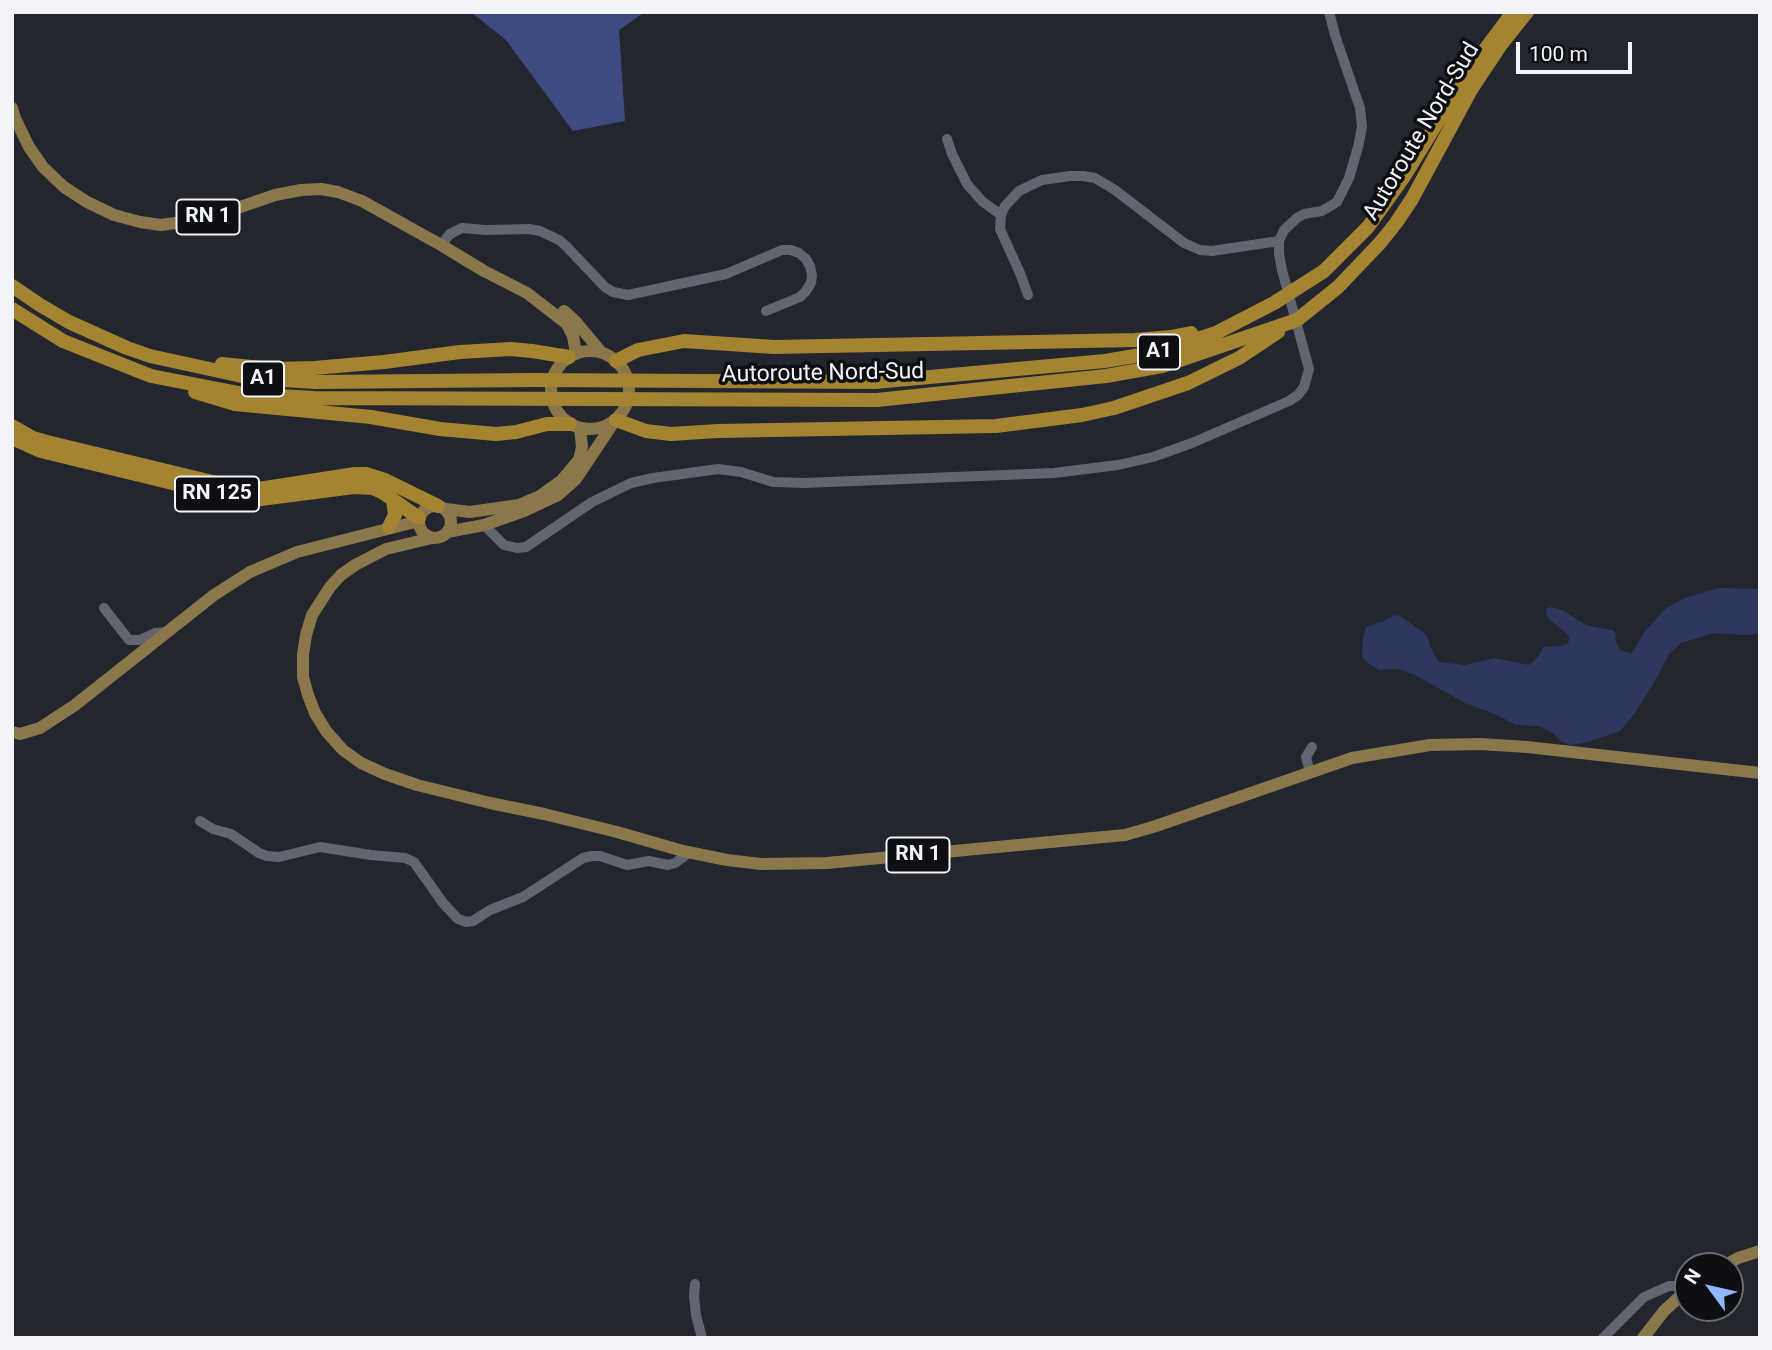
<!DOCTYPE html>
<html>
<head>
<meta charset="utf-8">
<style>
  body { margin:0 }
  #map { position:relative; width:1772px; height:1350px; overflow:hidden; background:#23262e; font-family:Roboto,sans-serif }
  canvas { display:block }
  .frame { position:absolute; inset:0; border:14px solid #f2f4fa; pointer-events:none }
  .north { position:absolute; left:1674px; top:1252px; width:70px; height:70px; box-sizing:border-box; background:#0e0f13; border:2px solid #696b6f; border-radius:50%; rotate:303deg; font-size:19px; font-weight:700; line-height:28px; text-align:center; color:#f2f4fa }
  .north::after { content:''; display:block; margin:auto; width:24px; height:32px; background:#93b7fd; clip-path:polygon(50% 0,100% 100%,50% 72%,0 100%) }
  .scale { position:absolute; left:1516px; top:42px; width:116px; height:32px; box-sizing:border-box; border:4px solid #f2f4fa; border-top:0; padding-left:9px; font-size:21px; line-height:24px; white-space:nowrap; color:#f2f4fa; -webkit-text-stroke:5px #0e0f13; paint-order:stroke }
</style>
</head>
<body>
<div id="map">
<canvas width="1772" height="1350"></canvas>
<div class="frame"></div>
<div class="north">N</div>
<div class="scale">100 m</div>
</div>
<script>
const c = document.querySelector('canvas').getContext('2d');
c.lineJoin = 'round';
function fillPath(path, color) {
  c.fillStyle = color;
  c.fill(path, 'evenodd');
}
function toPath(rows) {
  const path = new Path2D();
  for (const r of rows) {
    if (r.length === 3) {
      path.moveTo(r[0] + r[2], r[1]);
      path.arc(r[0], r[1], r[2], 0, 2 * Math.PI);
      continue;
    }
    path.moveTo(r[0], r[1]);
    for (let i = 2; i < r.length; i += 2) path.lineTo(r[i], r[i + 1]);
  }
  return path;
}
function strokePath(path, color, width, dash) {
  c.strokeStyle = color;
  c.lineWidth = width;
  c.lineCap = dash ? 'butt' : 'round';
  c.setLineDash(dash || []);
  c.stroke(path);
}
function label(font, color, halo, rows, align = 'center') {
  c.font = font + ' Roboto,sans-serif';
  c.lineWidth = 7;
  c.setLineDash([]);
  c.textBaseline = 'middle';
  c.strokeStyle = halo;
  c.fillStyle = color;
  for (const [text, x, y, turn = 0] of rows) {
    c.save();
    c.translate(x, y);
    c.rotate((+turn || 0) * Math.PI / 180);
    c.textAlign = isNaN(turn) ? turn : align;
    if (halo) c.strokeText(text, 0, 0);
    c.fillText(text, 0, 0);
    c.restore();
  }
}
fillPath(toPath([
  [1719,588,1760,589,1760,633,1746,635,1714,633,1681,643,1669,654,1656,679,1635,713,1620,731,1588,742,1571,745,1562,742,1554,734,1539,726,1516,725,1497,715,1465,703,1413,674,1397,669,1379,670,1365,661,1362,656,1363,638,1366,627,1384,621,1394,615,1400,616,1423,632,1427,636,1433,653,1439,662,1465,665,1494,658,1529,665,1538,657,1543,647,1561,646,1567,644,1570,639,1567,634,1549,619,1546,615,1547,608,1552,607,1564,611,1588,626,1613,630,1616,634,1615,640,1620,650,1631,654,1643,634,1664,610,1684,598]
]), '#2e375d');
fillPath(toPath([
  [471,12,645,12,619,30,625,121,573,131,506,40]
]), '#3f4b80');
strokePath(toPath([
  [947,139,952,154,967,184,982,201,1001,215],
  [441,245,450,234,462,228,486,230,529,229,540,231,559,240,566,246,605,287,613,292,628,295,726,274,782,250,791,250,799,253,806,259,810,266,812,275,811,283,806,291,800,297,766,311],
  [1028,295,1020,273,1000,229,1001,215,1005,206,1019,191,1042,180,1070,176,1083,176,1095,178,1115,190,1184,243,1200,250,1212,251,1279,241],
  [484,525,504,545,517,548,526,547,592,502,631,483,653,478,718,469,741,472,773,482,804,483,1054,473,1118,465,1153,457,1192,443,1289,401,1298,395,1304,387,1309,369,1282,270,1279,254,1279,241,1284,230,1297,218,1304,214,1322,211,1337,202,1349,178,1358,147,1362,127,1360,108,1335,35,1329,12],
  [104,608,129,640,140,640,155,633,167,632],
  [1310,772,1306,757,1312,747],
  [200,821,213,829,231,834,259,853,267,856,279,857,320,847,371,855,405,858,414,862,443,903,458,919,466,922,473,921,490,910,523,897,583,858,592,856,600,856,627,865,649,861,668,865,675,863,690,852],
  [695,1284,694,1296,696,1315,702,1338],
  [1603,1338,1644,1297,1669,1286,1688,1286]
]), '#62656f', 10);
strokePath(toPath([
  [12,108,15,118,29,147,43,167,64,187,87,202,114,215,140,222,161,225,196,220,220,214,275,195,301,190,321,189,338,192,362,201,441,245,484,271,527,293,567,324,573,336,576,354],
  [564,311,576,322,602,353],
  [590,390,39],
  [435,522,16],
  [446,509,470,512,519,505,540,496,562,480,579,460,582,447,580,428],
  [447,532,484,525,524,511,558,495,576,479,614,422],
  [432,538,386,549,355,565,341,575,330,587,312,615,306,635,303,655,303,677,308,695,315,713,326,731,343,750,361,763,385,774,417,785,490,803,544,814,617,832,683,851,727,860,761,864,827,863,1125,835,1156,826,1352,758,1430,745,1480,744,1527,747,1760,773],
  [12,732,20,734,40,728,75,705,214,595,250,572,297,552,419,521],
  [1724,1266,1738,1258,1760,1251],
  [1643,1338,1664,1311,1688,1289]
]), '#8a774a', 12);
strokePath(toPath([
  [12,286,40,305,69,322,127,348,150,356,251,378,315,382,534,380,875,382,1105,361,1158,352,1216,333,1274,303,1324,271,1368,227,1403,178,1467,74,1513,12],
  [12,309,63,341,151,376,244,394,314,398,877,400,1106,376,1162,366,1297,320,1338,287,1380,243,1396,223,1412,199,1472,88,1500,46,1527,12],
  [616,361,638,350,684,341,774,347,1135,340,1171,337,1191,333],
  [222,364,271,369,314,368,384,362,460,352,511,349,532,351,569,357],
  [195,392,235,404,371,417,440,429,496,434,516,432,547,424,570,424],
  [616,420,646,431,671,434,718,431,996,426,1082,415,1114,408,1188,383,1239,358,1278,332],
  [12,426,33,438,47,442,229,486,253,489,265,488,355,474,366,474,385,480,438,506],
  [12,438,41,451,242,500,253,500,354,487,373,488,382,492,419,518],
  [389,527,395,515,393,500]
]), '#a48331', 14);
for (const [x, y, w] of [
  [208,217,63],
  [1159,352,42],
  [263,379,42],
  [217,494,84],
  [918,855,63]
]) {
  const box = new Path2D();
  box.roundRect(x - w / 2, y - 17.5, w, 35, 5);
  c.fillStyle = '#0e0f13';
  c.fill(box);
  strokePath(box, '#f2f4fa', 2);
}
label('bold 21px', '#f2f4fa', null, [
  ["RN 1",208,217],
  ["A1",1159,352],
  ["A1",263,379],
  ["RN 125",217,494],
  ["RN 1",918,855]
]);
label('23px', '#f2f4fa', '#0e0f13', [
  ["Autoroute Nord-Sud",1422,132,-59],
  ["Autoroute Nord-Sud",823,374,-1]
]);
</script>
</body>
</html>
